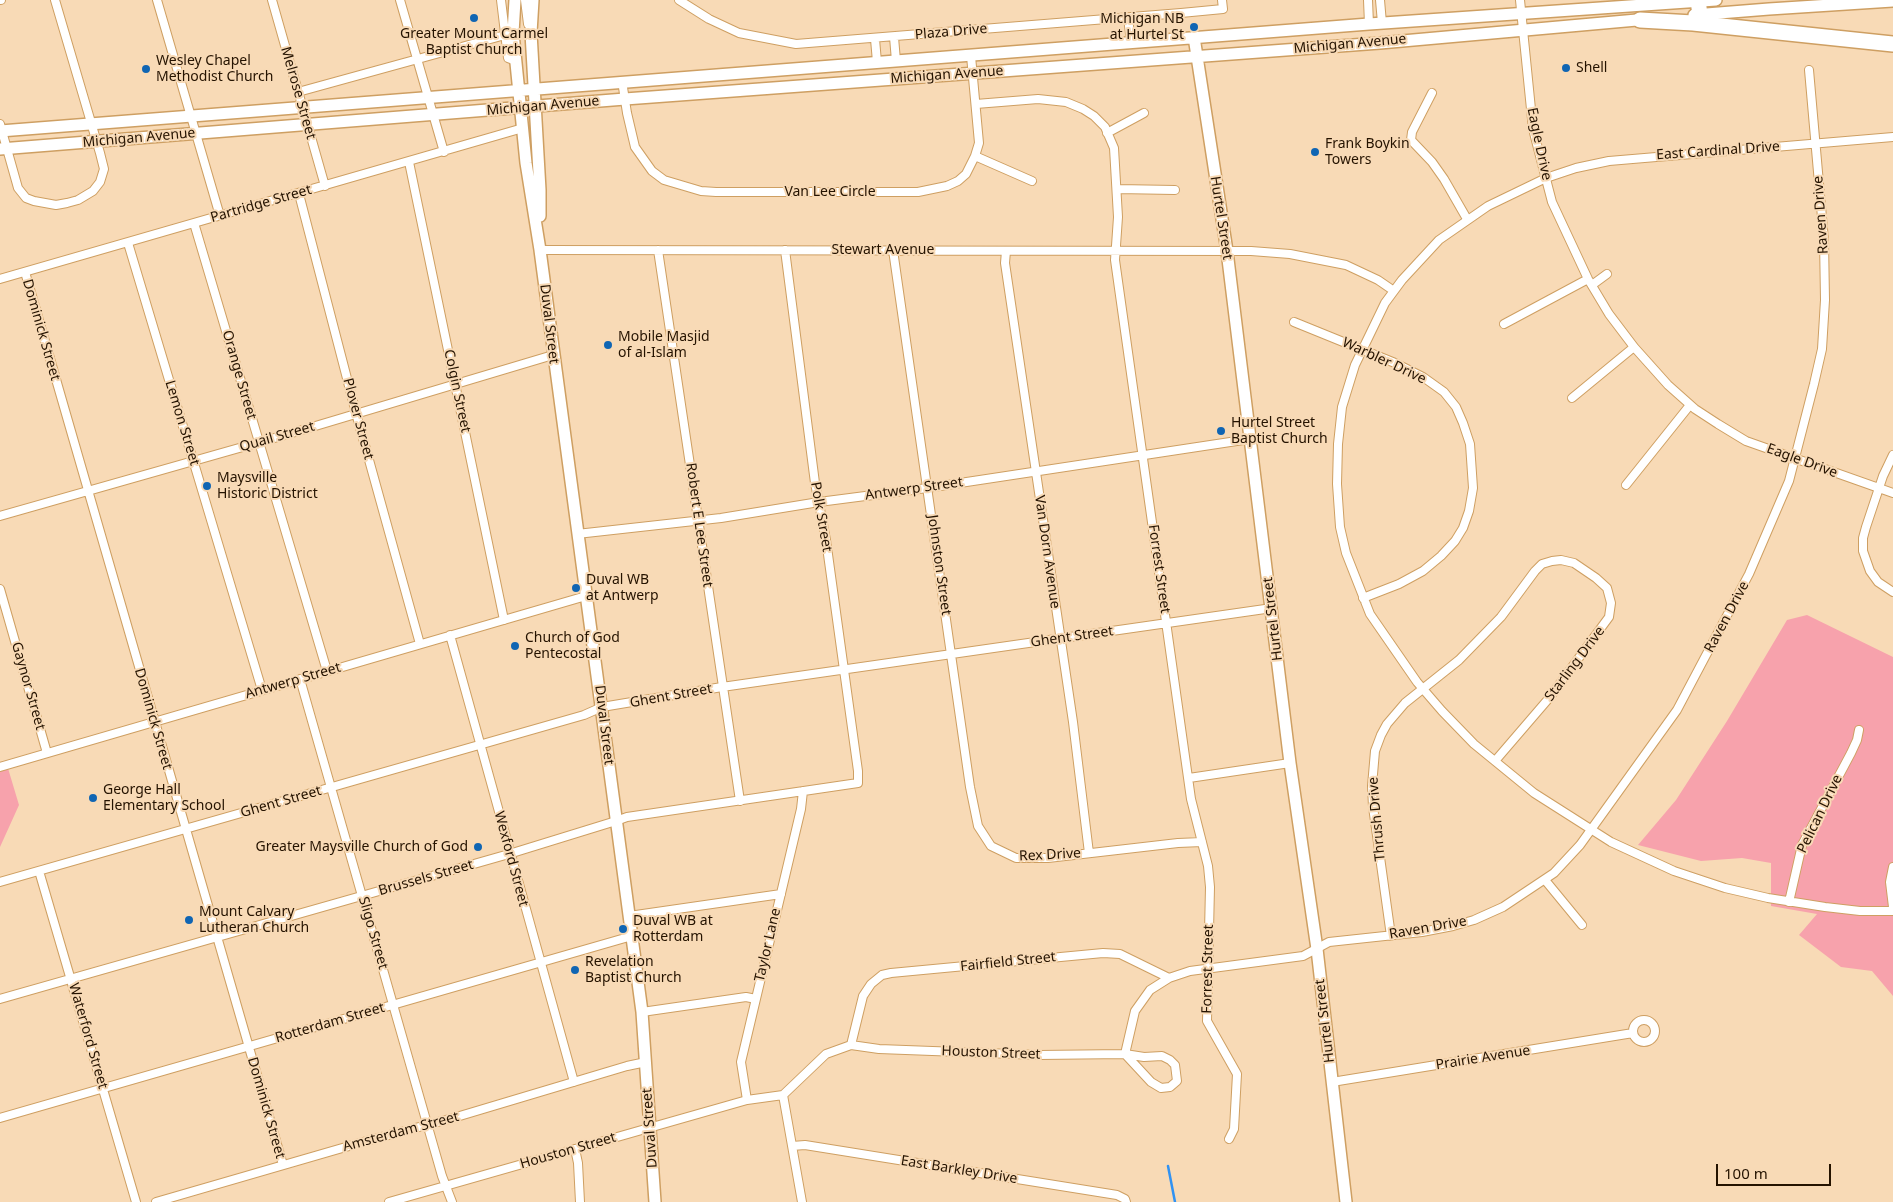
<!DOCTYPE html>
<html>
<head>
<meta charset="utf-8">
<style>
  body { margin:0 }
  #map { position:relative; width:1893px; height:1202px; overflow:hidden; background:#f8dab6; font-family:"Noto Sans",sans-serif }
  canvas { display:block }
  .scale { position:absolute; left:1716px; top:1164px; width:115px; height:22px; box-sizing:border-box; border:2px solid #251300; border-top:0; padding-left:6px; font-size:15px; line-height:18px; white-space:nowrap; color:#251300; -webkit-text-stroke:4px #f8dab6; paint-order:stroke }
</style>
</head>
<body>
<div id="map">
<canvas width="1893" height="1202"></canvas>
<div class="scale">100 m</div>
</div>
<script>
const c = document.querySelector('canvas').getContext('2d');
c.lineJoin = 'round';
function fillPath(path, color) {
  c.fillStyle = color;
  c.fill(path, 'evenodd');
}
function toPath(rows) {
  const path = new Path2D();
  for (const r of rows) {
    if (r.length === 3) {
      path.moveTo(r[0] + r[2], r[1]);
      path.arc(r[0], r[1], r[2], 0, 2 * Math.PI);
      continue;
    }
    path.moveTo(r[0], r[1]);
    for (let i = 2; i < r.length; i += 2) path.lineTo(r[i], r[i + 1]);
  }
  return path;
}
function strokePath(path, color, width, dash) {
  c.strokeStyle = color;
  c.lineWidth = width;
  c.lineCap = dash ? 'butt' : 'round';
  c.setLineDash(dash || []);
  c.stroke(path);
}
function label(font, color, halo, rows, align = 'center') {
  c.font = font + ' "Noto Sans",sans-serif';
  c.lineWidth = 4;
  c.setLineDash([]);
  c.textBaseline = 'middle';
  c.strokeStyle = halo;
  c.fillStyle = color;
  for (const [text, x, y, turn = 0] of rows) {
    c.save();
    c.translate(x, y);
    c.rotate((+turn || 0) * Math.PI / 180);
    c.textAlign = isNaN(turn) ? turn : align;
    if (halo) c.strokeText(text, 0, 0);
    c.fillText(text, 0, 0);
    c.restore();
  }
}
fillPath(toPath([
  [1807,615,1893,657,1893,996,1872,971,1841,967,1799,935,1817,914,1771,906,1771,863,1742,858,1701,861,1638,845,1676,800,1727,721,1787,620],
  [7,765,19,805,0,847,0,767]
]), '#f7a2ac');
strokePath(toPath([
  [1168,1166,1175,1202]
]), '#3192f2', 2.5);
const street = toPath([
  [0,0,1,0],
  [157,0,220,216],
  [272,0,325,186],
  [400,0,444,152],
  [501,0,508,58,516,61],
  [525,0,528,24],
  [679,0,709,19,739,33,796,44,1181,13,1223,9,1222,0],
  [1368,0,1369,24],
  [1380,0,1382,23],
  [1520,0,1533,129,1552,202,1588,279,1609,314,1634,347,1668,385,1695,409,1718,424,1746,441,1893,493],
  [1128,18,1131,42],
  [894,37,896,61],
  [875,39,877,62],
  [622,81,627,113,635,147,652,171,664,180,701,191,716,192,918,192,947,186,958,181,966,174,975,156,979,143,971,56],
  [298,92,505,35],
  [1432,93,1412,132,1411,140,1432,162,1444,179,1467,219],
  [976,104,1038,99,1066,102,1083,109,1094,116,1105,127,1114,148,1118,217,1115,260,1191,799,1208,866,1210,887,1207,1021,1237,1074,1234,1129,1229,1139],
  [0,124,18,188,26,198,34,201,56,205,67,203,78,200,93,191,100,182,104,169,100,153,55,0],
  [1107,133,1144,113],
  [1893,137,1609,161,1576,168,1546,178,1488,206,1439,240,1402,280,1385,303,1355,365,1342,407,1338,444,1337,484,1340,527,1346,553,1370,614,1417,682,1442,711,1474,744,1534,793,1611,842,1674,871,1725,888,1768,898,1825,907,1860,911,1893,911],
  [975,156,1032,181],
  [409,162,504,620],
  [1117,189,1175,190],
  [299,194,356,413,420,644],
  [194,223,327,671],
  [128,243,262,690],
  [540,250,1251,251,1290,254,1346,265,1378,280,1394,291],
  [658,250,740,801],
  [893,250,970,787,978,826,991,846,1016,858,1048,858,1178,843,1202,842],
  [1006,251,1005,263,1073,722,1089,853],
  [25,272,283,1165],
  [0,279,523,128],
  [1592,285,1607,274],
  [1294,322,1395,363,1423,377,1444,392,1456,407,1463,423,1470,444,1473,488,1469,511,1463,528,1455,541,1441,556,1423,571,1399,584,1363,598],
  [1504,324,1588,279],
  [1572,398,1634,347],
  [1893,455,1883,476,1866,527,1863,538,1863,551,1870,571,1878,582,1893,592],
  [1626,485,1690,405],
  [0,516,292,433,553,355],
  [577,534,721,518,819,502,927,488,1250,439],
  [0,589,47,753],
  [450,635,574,1082],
  [300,679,442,1176,452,1202],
  [0,767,586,596],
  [1189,778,1290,763],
  [1893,867,1890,882,1893,907],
  [39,871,136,1202],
  [1545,880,1582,925],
  [0,882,584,715,602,707,722,687,1272,608],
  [1789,902,1802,845,1851,753,1857,740,1859,730],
  [629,916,781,894],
  [1391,936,1373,807,1372,786,1375,751,1381,735,1387,724,1405,703,1459,660,1501,617,1535,571,1542,564,1552,561,1561,560,1574,563,1596,578,1607,588,1611,603,1609,617,1550,697,1495,761],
  [0,999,509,854,616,821,627,817,858,783,858,771,826,540,815,483,785,250],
  [642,1012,746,997,756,999],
  [1644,1031,11],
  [851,1045,863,996,871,984,882,975,891,973,1103,953,1120,954,1169,978],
  [1125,1054,1144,1057,1162,1056,1170,1060,1175,1065,1177,1081,1170,1087,1161,1088,1151,1082,1125,1054],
  [1332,1082,1633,1033],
  [783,1095,826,1054,851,1045,879,1049,1039,1055,1125,1054,1135,1011,1150,990,1169,978,1190,971,1303,956,1329,942,1422,932,1453,926,1474,920,1503,907,1554,873,1580,845,1677,710,1749,574,1789,481,1814,384,1822,349,1825,300,1824,240,1809,70],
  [783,1095,802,1202],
  [747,1100,741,1062,801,809,803,791],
  [0,1118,632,936],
  [792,1146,805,1145,1117,1195,1125,1199,1126,1202],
  [575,1149,578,1163,580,1202],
  [156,1202,370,1140,453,1118,627,1066,646,1062],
  [389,1202,747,1100,783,1095]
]);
const secondary = toPath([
  [515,0,513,33,526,163,540,250,642,1012,655,1202],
  [533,0,531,33,540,190,540,216],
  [1694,15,1769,9,1893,1],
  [1194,37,1227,251,1290,763,1317,949,1346,1202],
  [0,131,1369,24,1716,0],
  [0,149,625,99,1380,43,1648,19]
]);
const highway = toPath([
  [1698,0,1700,15],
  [1640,20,1693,23,1893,44]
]);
strokePath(street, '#ce9f62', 10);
strokePath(secondary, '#ce9f62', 14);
strokePath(highway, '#ce9f62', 18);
strokePath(street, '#fff', 8);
strokePath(secondary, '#fff', 11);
strokePath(highway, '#fff', 15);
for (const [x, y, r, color] of [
  [474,18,5,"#1065b3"],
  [1194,27,5,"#1065b3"],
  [1566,68,5,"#1065b3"],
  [146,69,5,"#1065b3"],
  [1315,152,5,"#1065b3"],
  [608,345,5,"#1065b3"],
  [1221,431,5,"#1065b3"],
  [207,486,5,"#1065b3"],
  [576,588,5,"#1065b3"],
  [515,646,5,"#1065b3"],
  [93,798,5,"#1065b3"],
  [478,847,5,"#1065b3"],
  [189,920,5,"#1065b3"],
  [623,929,5,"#1065b3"],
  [575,970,5,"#1065b3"]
]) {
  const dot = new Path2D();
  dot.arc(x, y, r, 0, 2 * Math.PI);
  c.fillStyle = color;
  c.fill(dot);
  strokePath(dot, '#f8dab6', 2);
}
label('14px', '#251300', '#f8dab6', [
  ["Michigan NB",1184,19,"right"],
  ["at Hurtel St",1184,35,"right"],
  ["Greater Mount Carmel",474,34,"center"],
  ["Baptist Church",474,50,"center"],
  ["Wesley Chapel",156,61],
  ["Methodist Church",156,77],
  ["Shell",1576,68],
  ["Frank Boykin",1325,144],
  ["Towers",1325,160],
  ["Mobile Masjid",618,337],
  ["of al-Islam",618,353],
  ["Hurtel Street",1231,423],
  ["Baptist Church",1231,439],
  ["Maysville",217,478],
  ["Historic District",217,494],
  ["Duval WB",586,580],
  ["at Antwerp",586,596],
  ["Church of God",525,638],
  ["Pentecostal",525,654],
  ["George Hall",103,790],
  ["Elementary School",103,806],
  ["Greater Maysville Church of God",468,847,"right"],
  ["Mount Calvary",199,912],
  ["Lutheran Church",199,928],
  ["Duval WB at",633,921],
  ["Rotterdam",633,937],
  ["Revelation",585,962],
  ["Baptist Church",585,978]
], 'left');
label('14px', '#251300', '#f8dab6', [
  ["Plaza Drive",951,32,-5],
  ["Michigan Avenue",1350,44,-5],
  ["Michigan Avenue",947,75,-4],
  ["Melrose Street",298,93,74],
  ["Michigan Avenue",543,106,-5],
  ["Michigan Avenue",139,138,-5],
  ["Eagle Drive",1539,144,78],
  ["East Cardinal Drive",1718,151,-4],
  ["Van Lee Circle",830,192],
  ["Partridge Street",261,204,-16],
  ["Raven Drive",1821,215,-94],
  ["Hurtel Street",1221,218,81],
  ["Stewart Avenue",883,250],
  ["Duval Street",549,324,83],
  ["Dominick Street",41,330,74],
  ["Warbler Drive",1384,361,25],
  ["Orange Street",239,375,74],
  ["Colgin Street",457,391,78],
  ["Plover Street",358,419,75],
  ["Lemon Street",182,423,73],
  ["Quail Street",277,437,-16],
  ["Eagle Drive",1802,461,20],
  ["Antwerp Street",914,489,-8],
  ["Polk Street",821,517,80],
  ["Robert E Lee Street",699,525,82],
  ["Van Dorn Avenue",1047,552,82],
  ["Johnston Street",939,565,82],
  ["Forrest Street",1159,569,82],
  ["Raven Drive",1727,617,-62],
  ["Hurtel Street",1273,619,-97],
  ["Ghent Street",1072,637,-8],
  ["Starling Drive",1575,664,-53],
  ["Antwerp Street",293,681,-16],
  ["Gaynor Street",28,686,74],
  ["Ghent Street",671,696,-10],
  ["Dominick Street",153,719,74],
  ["Duval Street",604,725,83],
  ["Ghent Street",281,802,-16],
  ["Pelican Drive",1820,814,-64],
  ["Thrush Drive",1377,819,-95],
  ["Rex Drive",1050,855,-3],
  ["Wexford Street",511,859,75],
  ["Brussels Street",426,878,-16],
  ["Raven Drive",1428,928,-10],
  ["Sligo Street",373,933,74],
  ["Taylor Lane",768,945,-77],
  ["Fairfield Street",1008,962,-6],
  ["Forrest Street",1208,969,-89],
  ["Hurtel Street",1325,1021,-97],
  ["Rotterdam Street",330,1023,-16],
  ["Waterford Street",88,1036,74],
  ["Houston Street",991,1053,2],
  ["Prairie Avenue",1483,1058,-9],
  ["Dominick Street",266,1108,74],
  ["Duval Street",650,1128,-94],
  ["Amsterdam Street",401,1132,-15],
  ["Houston Street",568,1151,-16],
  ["East Barkley Drive",959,1170,9]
]);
</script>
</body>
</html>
